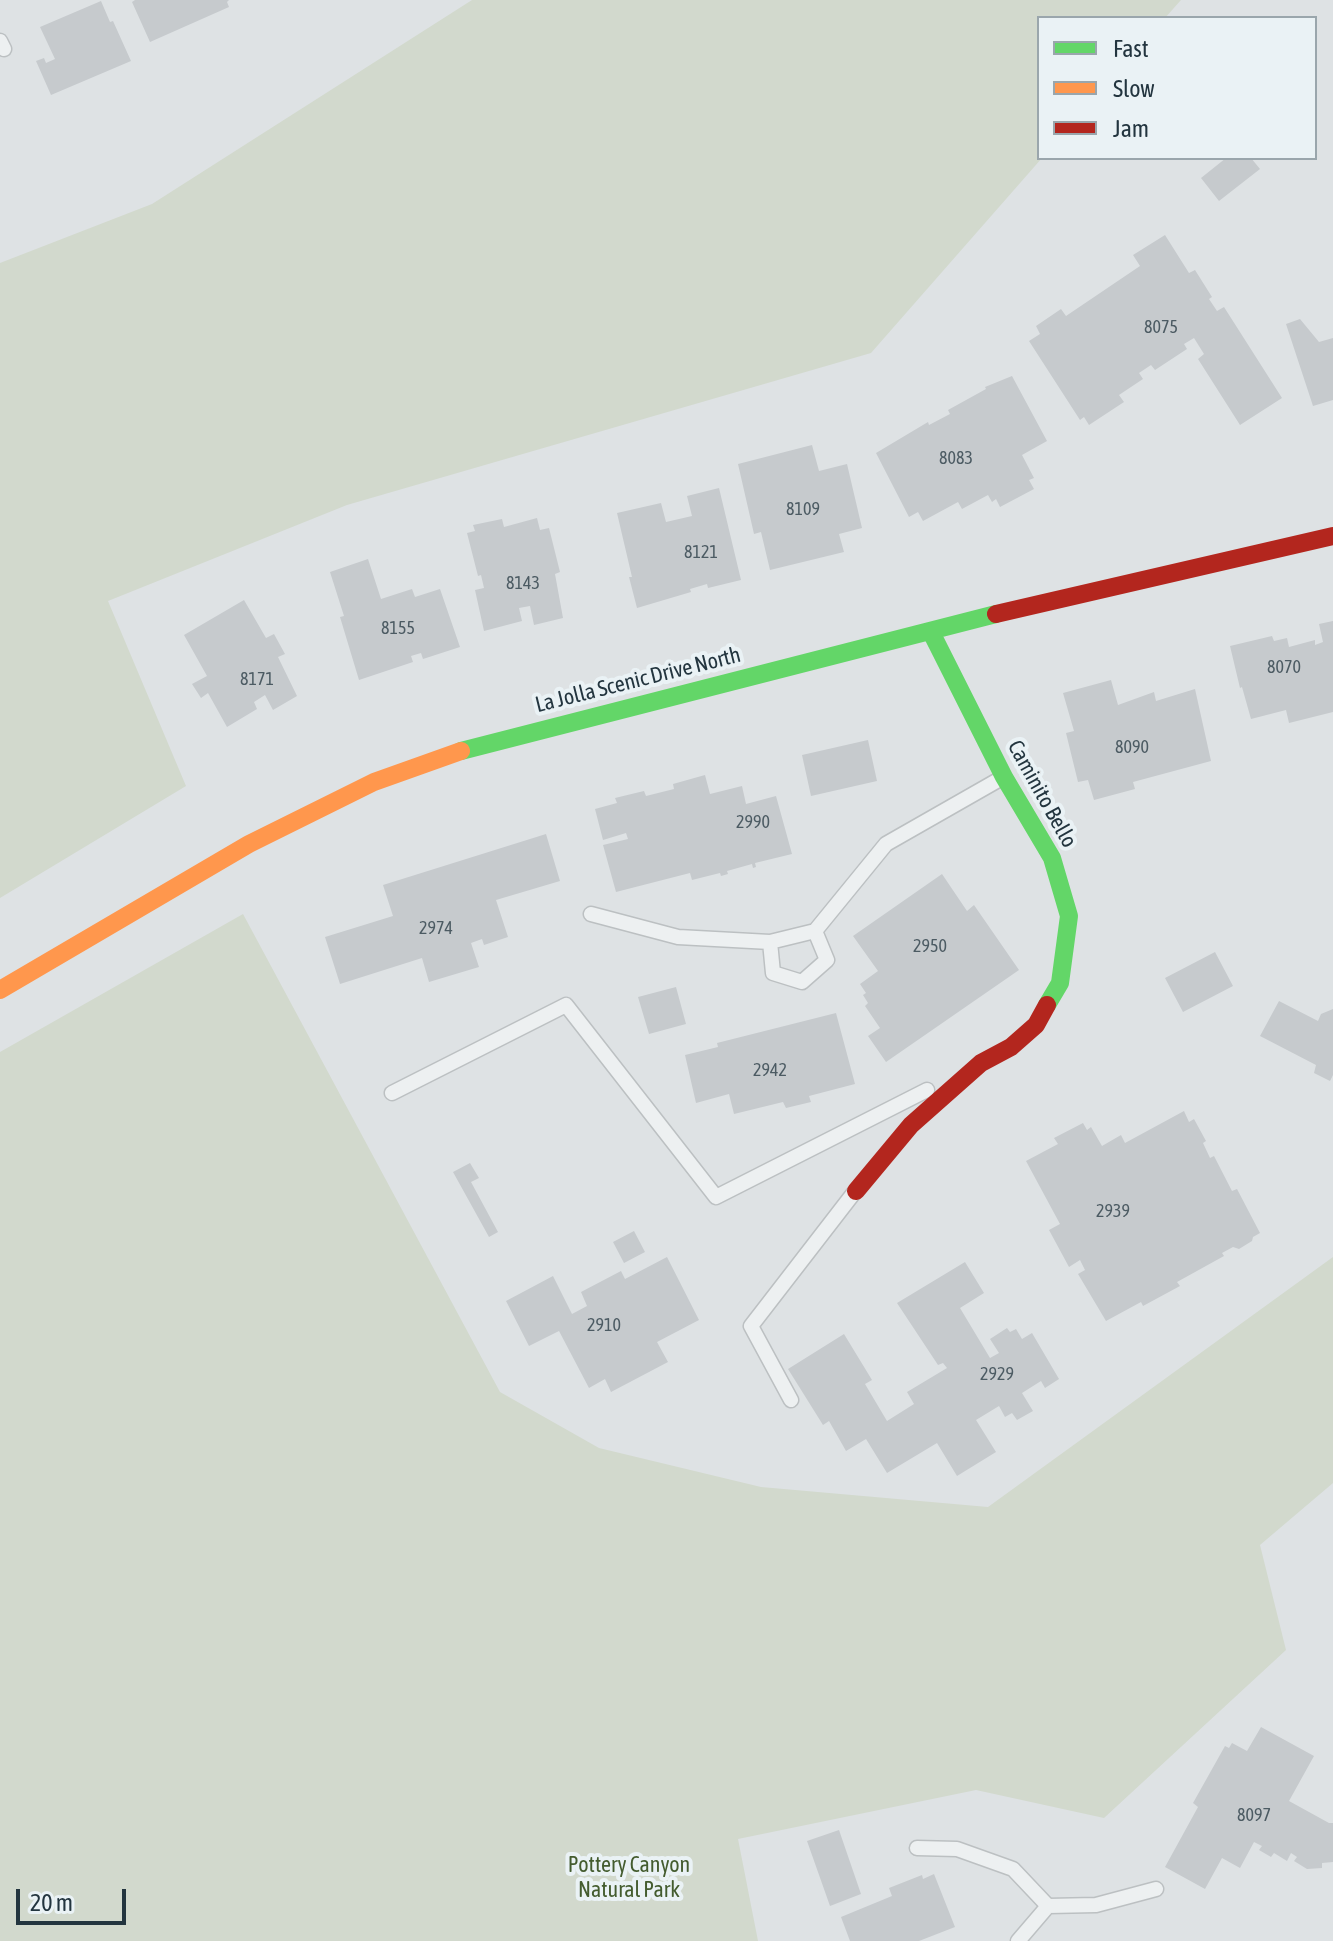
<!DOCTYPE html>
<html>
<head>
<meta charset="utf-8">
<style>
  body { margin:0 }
  #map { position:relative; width:1333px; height:1941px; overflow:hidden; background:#dee2e4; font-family:"Asap Condensed",sans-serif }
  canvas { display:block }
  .legend { position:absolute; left:1037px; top:16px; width:280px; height:144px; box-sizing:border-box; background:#eaf2f5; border:2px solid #9aa6ac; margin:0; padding:10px 14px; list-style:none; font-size:24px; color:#23353f }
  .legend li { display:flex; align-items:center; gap:16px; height:40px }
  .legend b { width:40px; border:2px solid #9aa6ac }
  .scale { position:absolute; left:16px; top:1889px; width:110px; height:36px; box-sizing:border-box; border:4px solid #23353f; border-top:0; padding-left:10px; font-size:24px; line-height:28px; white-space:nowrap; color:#23353f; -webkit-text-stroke:6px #eaf2f5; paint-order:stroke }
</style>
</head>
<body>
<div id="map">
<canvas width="1333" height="1941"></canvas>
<ul class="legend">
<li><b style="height:10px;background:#63d668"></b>Fast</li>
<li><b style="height:10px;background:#ff974d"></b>Slow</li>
<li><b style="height:10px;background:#b3261e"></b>Jam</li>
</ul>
<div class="scale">20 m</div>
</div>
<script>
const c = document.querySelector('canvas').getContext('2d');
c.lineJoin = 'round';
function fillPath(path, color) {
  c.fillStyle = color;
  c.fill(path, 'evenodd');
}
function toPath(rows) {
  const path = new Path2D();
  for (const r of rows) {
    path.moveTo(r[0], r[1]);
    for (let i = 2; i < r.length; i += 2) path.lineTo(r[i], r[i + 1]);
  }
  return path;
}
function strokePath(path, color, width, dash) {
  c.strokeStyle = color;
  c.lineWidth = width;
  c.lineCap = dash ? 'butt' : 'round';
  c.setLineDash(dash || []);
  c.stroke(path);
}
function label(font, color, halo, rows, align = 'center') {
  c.font = font + ' "Asap Condensed",sans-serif';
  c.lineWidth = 8;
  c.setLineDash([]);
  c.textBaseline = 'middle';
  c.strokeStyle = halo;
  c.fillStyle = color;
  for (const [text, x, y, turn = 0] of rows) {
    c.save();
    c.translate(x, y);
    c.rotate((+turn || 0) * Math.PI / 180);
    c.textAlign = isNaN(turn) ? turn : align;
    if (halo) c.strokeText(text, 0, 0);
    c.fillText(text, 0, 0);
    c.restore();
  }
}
fillPath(toPath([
  [472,0,1181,0,1165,18,1039,18,1039,158,1042,158,871,353,347,505,108,601,186,786,0,898,0,263,152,204],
  [243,914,500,1392,599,1448,761,1487,988,1507,1333,1257,1333,1483,1260,1545,1286,1650,1104,1818,976,1790,738,1839,758,1941,0,1941,0,1052]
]), '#d2d9cd');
fillPath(toPath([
  [135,0,229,0,227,2,229,7,150,42,132,2],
  [101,1,110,22,113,21,131,61,51,95,36,61,44,58,46,63,55,59,40,27],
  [1226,158,1251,158,1260,169,1219,201,1201,178],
  [1165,235,1189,273,1195,270,1212,297,1209,299,1217,311,1224,307,1282,398,1240,425,1198,359,1204,354,1194,338,1184,344,1187,349,1155,370,1151,365,1139,373,1143,379,1119,395,1124,402,1089,425,1084,417,1080,420,1029,341,1040,334,1036,326,1061,309,1066,316,1140,266,1133,255],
  [1300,319,1319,342,1333,338,1333,400,1313,406,1286,324],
  [1012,376,1047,441,1022,455,1034,478,1029,480,1034,489,1000,507,996,499,992,502,988,495,962,509,958,502,923,521,918,512,909,517,876,453,928,422,929,425,950,414,948,410,986,389,985,387],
  [812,445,819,471,847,464,862,528,839,534,844,552,770,570,761,532,754,534,738,464],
  [719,488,741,580,708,588,707,584,690,589,691,592,637,608,629,577,632,577,617,513,661,503,666,522,692,516,687,496],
  [537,518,540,530,549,528,560,572,555,574,563,618,534,625,530,606,519,608,522,621,484,631,475,590,484,588,481,575,478,576,467,533,475,531,473,525,502,519,504,527],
  [368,559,381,599,412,589,415,597,440,589,460,647,423,659,421,653,411,656,413,662,359,680,340,617,344,616,330,572],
  [244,600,266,638,274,634,285,654,278,657,297,696,273,710,265,695,254,702,257,709,227,727,208,693,201,698,192,684,207,676,184,635],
  [1333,621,1333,712,1289,723,1286,710,1251,719,1242,687,1240,688,1230,646,1272,636,1274,641,1287,638,1289,647,1315,640,1315,645,1323,642,1319,624],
  [1111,680,1118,705,1154,692,1156,701,1195,689,1211,761,1133,782,1135,789,1094,800,1088,780,1078,782,1066,733,1074,731,1063,693],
  [868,740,877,781,811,796,802,755],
  [705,775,710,794,742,786,746,804,776,796,792,854,755,863,756,867,753,868,752,864,727,871,728,874,721,876,720,873,692,880,690,873,616,892,603,845,628,839,626,833,603,840,595,809,617,803,615,798,644,791,646,796,674,789,673,784],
  [546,834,560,881,496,900,508,937,484,945,482,939,471,943,479,967,429,982,422,958,340,984,325,937,393,916,383,885],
  [942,874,967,911,974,905,1019,970,886,1062,868,1036,880,1028,865,1006,868,1003,863,995,866,993,860,984,878,971,853,936],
  [1215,952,1233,986,1183,1012,1165,978],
  [676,987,686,1024,649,1034,638,997],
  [1279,1001,1318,1021,1321,1014,1333,1009,1333,1075,1330,1081,1314,1073,1316,1065,1260,1036],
  [836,1013,855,1084,809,1096,811,1102,786,1108,783,1102,734,1114,729,1094,696,1103,685,1055,718,1047,717,1043],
  [1184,1111,1189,1122,1194,1119,1206,1141,1203,1143,1210,1158,1214,1156,1232,1191,1237,1189,1260,1233,1253,1237,1252,1241,1239,1249,1233,1247,1222,1253,1224,1256,1177,1282,1180,1286,1143,1306,1141,1302,1106,1321,1078,1274,1085,1270,1080,1260,1069,1267,1049,1230,1060,1224,1026,1161,1058,1144,1054,1138,1083,1123,1087,1130,1091,1127,1102,1146,1121,1135,1125,1143],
  [470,1163,479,1178,471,1182,498,1232,489,1237,453,1172],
  [634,1231,645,1252,624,1263,613,1242],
  [667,1257,699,1320,657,1342,668,1362,611,1392,605,1379,589,1388,559,1331,529,1346,506,1301,553,1276,572,1314,587,1306,581,1292,621,1271,625,1279],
  [965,1262,984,1293,960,1308,990,1358,999,1353,990,1339,1007,1328,1010,1332,1016,1329,1022,1339,1032,1333,1059,1379,1045,1388,1041,1381,1022,1393,1033,1411,1017,1420,1012,1413,1005,1417,999,1406,976,1420,996,1452,957,1476,937,1443,887,1473,866,1439,846,1451,829,1421,823,1425,788,1369,844,1334,872,1380,865,1384,887,1421,914,1404,907,1392,947,1368,943,1363,938,1365,897,1303],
  [1261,1727,1314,1756,1289,1801,1329,1823,1333,1823,1333,1862,1322,1863,1322,1868,1307,1869,1294,1861,1297,1857,1291,1853,1287,1861,1274,1853,1271,1857,1259,1850,1262,1846,1254,1842,1240,1868,1222,1858,1205,1889,1165,1867,1198,1807,1193,1803,1225,1746,1229,1748,1232,1743,1247,1751],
  [839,1830,861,1894,830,1906,807,1841],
  [934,1874,955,1927,919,1941,850,1941,841,1917,892,1896,889,1888,922,1875,923,1879]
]), '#c6cacd');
const lane = toPath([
  [0,41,4,49],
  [591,914,678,937,770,942,815,931],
  [770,942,773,973,802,982,827,960,815,931,886,844,1000,779],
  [392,1093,566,1005,716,1197,927,1090],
  [791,1400,751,1326,853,1194],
  [917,1848,957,1849,1013,1869,1048,1906],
  [1018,1941,1048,1906,1096,1905,1156,1889]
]);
strokePath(lane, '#bcc0c2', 17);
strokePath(lane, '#edf0f1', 14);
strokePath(toPath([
  [931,632,1004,777,1052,858,1069,916,1060,983,1047,1005],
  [461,751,996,614]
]), '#63d668', 18);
strokePath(toPath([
  [0,990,249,844,374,782,461,751]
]), '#ff974d', 18);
strokePath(toPath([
  [996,614,1333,536],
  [856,1191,911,1125,981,1063,1011,1047,1036,1025,1047,1005]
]), '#b3261e', 18);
label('18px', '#4c5b63', null, [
  ["8075",1161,327],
  ["8083",956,458],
  ["8109",803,509],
  ["8121",701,552],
  ["8143",523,583],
  ["8155",398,628],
  ["8070",1284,667],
  ["8171",257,679],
  ["8090",1132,747],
  ["2990",753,822],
  ["2974",436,928],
  ["2950",930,946],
  ["2942",770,1070],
  ["2939",1113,1211],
  ["2910",604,1325],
  ["2929",997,1374],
  ["8097",1254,1815]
]);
label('22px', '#23353f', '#eaf2f5', [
  ["La Jolla Scenic Drive North",638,680,-14],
  ["Caminito Bello",1042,794,61]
]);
label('22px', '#445c2f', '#eaf2f5', [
  ["Pottery Canyon",629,1865],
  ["Natural Park",629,1890]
]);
</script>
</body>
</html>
